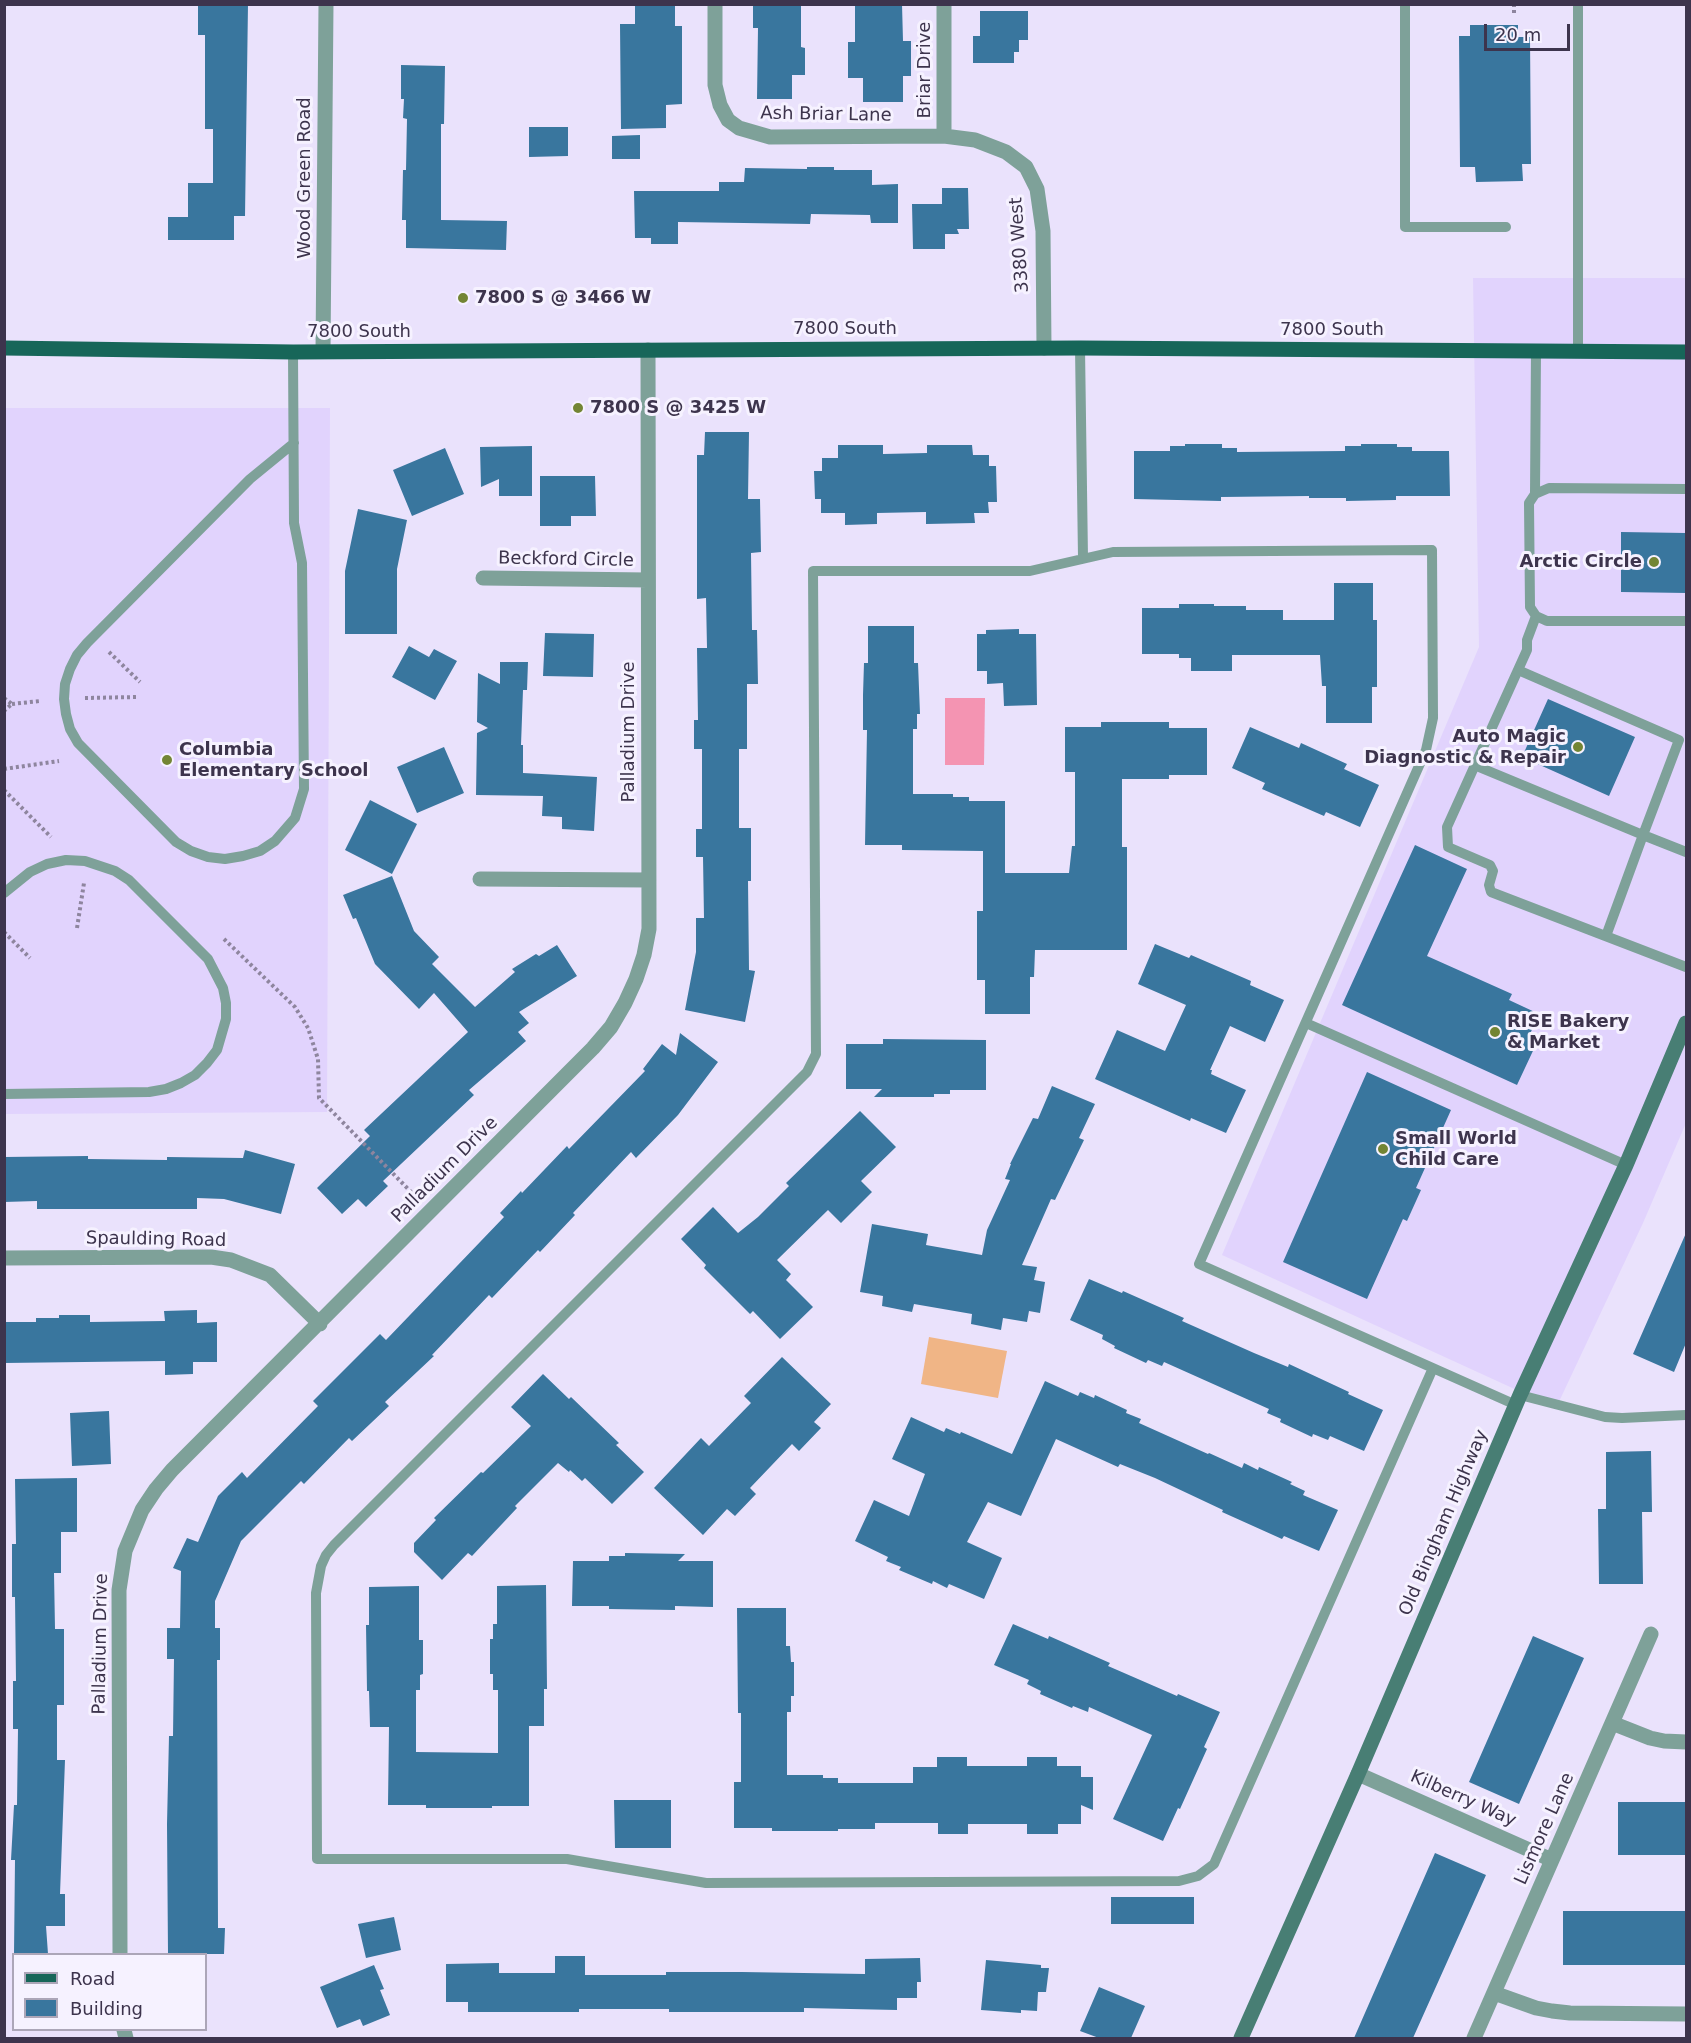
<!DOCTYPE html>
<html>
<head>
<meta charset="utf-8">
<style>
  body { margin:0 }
  #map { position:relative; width:1691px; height:2043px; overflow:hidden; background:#eae2fc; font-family:"DejaVu Sans",sans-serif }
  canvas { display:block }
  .frame { position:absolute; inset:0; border:6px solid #3d344d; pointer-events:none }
  .legend { position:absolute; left:12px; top:1953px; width:195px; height:78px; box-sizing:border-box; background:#f6f2ff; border:2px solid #aca6b8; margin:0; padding:8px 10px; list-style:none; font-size:18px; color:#3d344d }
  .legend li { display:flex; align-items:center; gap:12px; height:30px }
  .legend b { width:30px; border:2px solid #aca6b8 }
  .scale { position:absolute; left:1484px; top:24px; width:86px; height:27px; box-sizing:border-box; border:3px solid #3d344d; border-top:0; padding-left:8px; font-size:18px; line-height:21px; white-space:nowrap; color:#3d344d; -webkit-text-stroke:4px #f6f2ff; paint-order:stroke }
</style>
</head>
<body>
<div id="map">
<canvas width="1691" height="2043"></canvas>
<div class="frame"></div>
<ul class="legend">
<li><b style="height:8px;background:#176659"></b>Road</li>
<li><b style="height:16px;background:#39769e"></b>Building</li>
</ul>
<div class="scale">20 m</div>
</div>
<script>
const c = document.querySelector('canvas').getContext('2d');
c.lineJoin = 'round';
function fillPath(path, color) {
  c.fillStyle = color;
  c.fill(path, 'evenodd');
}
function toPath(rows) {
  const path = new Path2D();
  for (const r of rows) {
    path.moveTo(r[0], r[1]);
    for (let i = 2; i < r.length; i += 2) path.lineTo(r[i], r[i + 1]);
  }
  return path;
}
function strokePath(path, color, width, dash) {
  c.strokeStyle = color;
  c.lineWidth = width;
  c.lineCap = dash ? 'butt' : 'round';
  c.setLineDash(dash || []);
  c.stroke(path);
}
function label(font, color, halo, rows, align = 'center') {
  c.font = font + ' "DejaVu Sans",sans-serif';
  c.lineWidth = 6;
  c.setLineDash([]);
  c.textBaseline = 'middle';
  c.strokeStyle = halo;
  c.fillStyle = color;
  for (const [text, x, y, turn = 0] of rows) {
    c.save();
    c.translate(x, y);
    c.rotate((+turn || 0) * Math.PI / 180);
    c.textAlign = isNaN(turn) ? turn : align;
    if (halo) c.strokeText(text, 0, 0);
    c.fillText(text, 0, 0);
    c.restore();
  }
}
fillPath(toPath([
  [1473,278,1686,278,1686,1123,1643,1223,1556,1408,1222,1255,1479,647],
  [4,408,330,408,327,1112,5,1114]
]), '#e1d3fd');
fillPath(toPath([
  [929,1337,1007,1351,998,1398,921,1384]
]), '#f0b586');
fillPath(toPath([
  [945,698,985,698,984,765,945,765]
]), '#f494b2');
fillPath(toPath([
  [198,4,248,4,245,216,234,216,234,240,168,240,168,217,188,217,188,183,213,183,213,129,205,129,205,35,198,35],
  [635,4,675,4,675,26,682,26,682,104,666,105,666,128,621,129,620,24,635,24],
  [753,4,801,4,801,47,805,48,805,75,792,75,792,99,757,99,758,28,753,28],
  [855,4,902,4,903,41,911,41,911,76,903,76,903,102,863,102,863,78,848,78,848,42,855,42],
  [980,11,1028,11,1028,40,1019,40,1019,52,1014,52,1014,63,973,63,973,36,980,36],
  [1470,25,1518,25,1518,37,1530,37,1531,164,1522,164,1523,181,1476,182,1475,167,1460,167,1459,36,1470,36],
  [401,65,445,66,444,124,441,124,441,220,507,221,506,250,406,248,406,220,402,220,403,170,406,170,407,119,403,118,404,99,401,99],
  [529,127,568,127,568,156,529,157],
  [640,135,640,159,612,159,612,136],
  [807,167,834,167,834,170,872,170,872,185,898,184,898,223,871,223,870,215,811,214,810,224,678,222,678,244,651,244,651,238,635,238,634,191,719,191,719,182,744,182,745,168,807,169],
  [942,188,968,188,969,229,957,229,959,234,945,234,945,249,913,249,912,204,942,204],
  [705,432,749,432,748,499,760,499,761,552,751,553,752,630,757,630,758,684,747,684,747,749,739,749,739,828,751,828,751,881,748,881,749,970,755,971,745,1022,685,1010,696,952,696,918,704,918,703,857,696,857,696,829,702,829,702,749,694,749,694,720,698,720,697,648,707,648,706,598,697,599,697,455,704,455],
  [1185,444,1222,444,1222,448,1237,448,1237,452,1345,451,1345,446,1361,446,1361,444,1397,444,1397,447,1412,447,1412,451,1449,451,1450,496,1396,496,1396,500,1346,501,1346,498,1309,498,1309,496,1221,497,1221,501,1134,499,1134,451,1170,451,1170,446,1185,446],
  [838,445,883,445,883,454,927,453,927,445,972,445,973,455,989,455,989,466,996,466,997,502,988,502,989,513,974,513,975,523,926,524,926,512,877,513,877,524,845,525,845,513,821,513,821,499,815,499,814,471,822,471,822,458,838,458],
  [532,446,532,496,499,496,499,479,481,487,480,447],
  [445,448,464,494,412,516,393,470],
  [540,476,595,476,596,516,571,516,571,526,540,526],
  [358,509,407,520,397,569,397,634,345,634,345,571],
  [1621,532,1686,533,1686,593,1621,592],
  [1334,583,1373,583,1373,620,1377,620,1377,687,1372,687,1372,723,1326,723,1326,686,1322,686,1320,655,1232,655,1232,671,1191,671,1191,658,1179,658,1179,654,1142,654,1142,608,1179,608,1179,604,1214,604,1214,606,1246,606,1246,610,1283,610,1283,620,1334,620],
  [868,626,914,626,914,663,918,663,920,714,917,714,917,729,913,729,913,794,953,794,953,797,969,797,969,801,1005,801,1005,873,1069,873,1072,846,1075,846,1075,772,1065,772,1065,727,1101,727,1101,722,1169,722,1169,728,1207,728,1207,775,1169,775,1169,779,1122,779,1122,847,1127,847,1127,950,1035,950,1034,977,1030,977,1030,1014,985,1014,985,980,977,980,977,911,983,911,983,851,902,850,902,845,865,845,867,730,863,730,863,695,864,663,868,663],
  [1019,629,1019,634,1036,634,1037,705,1004,706,1003,683,987,684,987,671,977,671,977,634,986,634,986,630],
  [545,633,594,634,593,677,543,676],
  [409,646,429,657,434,649,457,661,435,700,392,677],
  [500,662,528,662,527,690,523,690,521,745,523,745,523,773,597,777,594,831,562,829,562,817,542,816,543,796,476,795,477,733,488,728,477,722,478,673,500,684],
  [1548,699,1635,737,1609,796,1522,757],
  [1250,727,1299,748,1301,743,1347,764,1344,769,1379,785,1360,827,1326,812,1324,816,1262,789,1265,783,1232,768],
  [444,747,464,793,417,813,397,767],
  [370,800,417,824,392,874,345,850],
  [1415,845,1467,869,1427,956,1512,994,1509,1000,1539,1014,1530,1034,1539,1038,1517,1085,1342,1005],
  [392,876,414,931,439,957,432,964,475,1007,515,972,512,969,536,954,539,956,557,945,577,976,519,1012,529,1023,518,1032,526,1041,469,1090,474,1095,383,1181,388,1186,366,1207,358,1199,342,1214,317,1188,370,1136,364,1130,468,1032,434,993,419,1009,375,964,356,918,353,919,343,895],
  [1155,944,1189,958,1191,955,1251,981,1250,985,1284,1000,1265,1042,1230,1026,1210,1070,1212,1070,1211,1074,1246,1090,1226,1133,1191,1118,1190,1121,1095,1079,1117,1030,1165,1051,1186,1005,1138,984],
  [680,1033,718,1062,678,1115,636,1158,631,1152,573,1213,575,1215,540,1252,538,1250,492,1298,489,1295,432,1355,434,1356,385,1402,389,1406,352,1441,349,1438,304,1484,301,1481,241,1541,215,1601,215,1628,220,1628,220,1660,217,1660,218,1928,225,1928,224,1954,168,1954,167,1824,169,1736,173,1736,174,1659,167,1659,167,1628,180,1628,181,1571,173,1568,187,1538,198,1542,218,1496,242,1472,247,1478,318,1406,313,1401,380,1334,386,1340,504,1217,500,1213,521,1191,522,1193,567,1146,569,1149,645,1071,643,1069,662,1044,676,1055],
  [883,1039,986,1040,986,1090,950,1090,950,1094,934,1094,934,1097,874,1097,882,1089,846,1089,846,1044,883,1044],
  [1367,1072,1451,1110,1416,1188,1421,1190,1407,1221,1403,1219,1367,1299,1283,1262],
  [1052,1086,1095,1104,1079,1138,1084,1140,1055,1200,1051,1199,1022,1265,1037,1267,1034,1280,1045,1282,1040,1313,1029,1311,1027,1322,1003,1318,1001,1330,971,1324,972,1314,914,1304,912,1312,882,1306,883,1296,860,1292,872,1224,928,1234,926,1245,982,1255,987,1230,1010,1180,1005,1179,1011,1164,1010,1164,1033,1118,1038,1119],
  [860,1111,896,1147,861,1181,872,1192,841,1223,828,1210,777,1260,791,1274,786,1280,813,1307,780,1339,753,1311,750,1314,704,1268,706,1265,681,1239,713,1207,738,1233,758,1217,789,1186,786,1183],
  [245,1150,295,1164,281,1214,224,1199,197,1198,197,1209,37,1209,37,1201,4,1202,4,1157,88,1156,88,1159,167,1160,167,1157,243,1158],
  [1686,1233,1686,1343,1674,1372,1633,1354],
  [1089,1279,1122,1293,1123,1291,1184,1318,1182,1321,1254,1353,1288,1367,1289,1364,1349,1392,1348,1394,1383,1410,1364,1451,1330,1436,1328,1440,1313,1434,1312,1437,1280,1422,1281,1419,1267,1413,1269,1409,1164,1362,1162,1366,1148,1360,1146,1363,1114,1348,1115,1346,1102,1339,1103,1335,1070,1320],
  [197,1310,197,1323,217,1322,217,1362,193,1362,193,1374,165,1375,165,1361,4,1363,4,1322,36,1322,36,1318,59,1318,59,1315,90,1315,90,1322,165,1321,164,1311],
  [782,1357,831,1404,814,1422,821,1428,799,1451,792,1444,750,1488,756,1494,735,1516,727,1509,703,1535,654,1488,701,1438,709,1446,751,1403,744,1396],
  [543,1374,569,1399,571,1397,619,1443,616,1445,644,1472,612,1504,585,1478,582,1481,570,1470,569,1472,558,1463,515,1506,517,1508,472,1556,468,1553,442,1580,414,1552,414,1543,436,1520,434,1518,481,1472,483,1473,531,1426,511,1407],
  [1045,1381,1078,1396,1080,1392,1094,1398,1095,1395,1127,1410,1126,1413,1141,1419,1139,1423,1208,1454,1209,1453,1242,1468,1244,1463,1258,1470,1259,1467,1292,1482,1290,1484,1305,1491,1303,1495,1338,1510,1319,1551,1284,1536,1282,1539,1222,1512,1223,1510,1155,1478,1120,1464,1118,1467,1056,1439,1021,1516,988,1502,967,1542,1002,1558,984,1599,949,1584,947,1588,933,1581,932,1584,899,1570,901,1567,886,1561,888,1557,855,1541,874,1500,909,1516,925,1474,892,1459,911,1417,944,1432,946,1428,960,1434,961,1432,1012,1454],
  [109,1411,111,1464,72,1466,70,1413],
  [1651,1451,1652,1512,1642,1512,1643,1584,1599,1584,1598,1509,1606,1509,1606,1452],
  [77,1478,77,1532,61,1532,61,1573,54,1573,55,1629,64,1629,64,1705,57,1705,57,1760,65,1760,60,1894,65,1894,65,1926,46,1926,48,1954,14,1954,15,1860,11,1860,14,1805,17,1805,18,1729,13,1729,13,1681,16,1681,15,1597,12,1597,12,1544,16,1544,15,1479],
  [625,1553,685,1554,678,1561,713,1561,713,1607,675,1606,675,1610,609,1609,609,1606,572,1606,573,1561,609,1561,609,1556,625,1556],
  [546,1585,547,1689,544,1689,544,1726,529,1726,529,1806,492,1806,492,1808,426,1808,426,1805,388,1805,389,1727,370,1727,369,1691,367,1691,366,1625,369,1625,369,1587,419,1586,419,1640,423,1640,423,1674,420,1675,420,1690,416,1690,416,1752,498,1753,498,1690,493,1690,493,1674,490,1674,490,1639,493,1639,493,1624,497,1624,497,1586],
  [737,1608,786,1608,786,1646,790,1646,791,1662,794,1662,794,1696,791,1696,791,1712,787,1712,787,1775,823,1775,823,1778,838,1778,838,1783,913,1783,913,1767,937,1767,937,1757,967,1757,967,1766,1027,1766,1027,1757,1057,1757,1057,1766,1081,1766,1081,1777,1093,1777,1093,1810,1081,1805,1081,1824,1058,1824,1058,1834,1027,1834,1027,1824,968,1824,968,1834,938,1834,938,1823,875,1823,875,1829,838,1829,838,1831,772,1831,772,1828,734,1828,734,1782,741,1782,741,1713,738,1713],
  [1013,1624,1048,1639,1049,1636,1110,1663,1108,1666,1177,1696,1178,1694,1220,1712,1204,1747,1207,1749,1180,1809,1178,1808,1163,1841,1113,1819,1152,1735,1089,1707,1088,1712,1073,1706,1072,1708,1040,1694,1041,1691,1027,1684,1029,1680,994,1665],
  [1533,1636,1584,1658,1519,1804,1469,1782],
  [614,1800,671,1800,671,1848,615,1848],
  [1618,1802,1686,1802,1686,1855,1618,1855],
  [1435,1853,1486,1875,1413,2038,1354,2038],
  [1111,1897,1194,1897,1194,1924,1111,1924],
  [1563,1911,1686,1911,1686,1965,1563,1965],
  [394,1917,401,1950,366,1958,358,1924],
  [555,1956,585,1956,585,1975,666,1975,666,1972,742,1972,865,1974,865,1959,920,1958,921,1982,917,1982,917,1998,897,1998,897,2010,804,2008,804,2012,669,2012,669,2009,579,2009,579,2012,468,2012,468,2002,446,2002,446,1964,499,1963,499,1973,555,1973],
  [986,1960,1041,1965,1041,1968,1049,1968,1046,1992,1038,1992,1037,2011,1021,2010,1021,2013,981,2010],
  [374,1965,384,1989,380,1990,390,2015,363,2026,360,2019,337,2028,320,1987],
  [1099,1987,1145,2006,1131,2038,1099,2038,1080,2031]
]), '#39769e');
strokePath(toPath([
  [1514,4,1514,13],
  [109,652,140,682],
  [4,698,12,704,4,711],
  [85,698,137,697],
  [12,704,40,701],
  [4,769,59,761],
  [4,790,51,837],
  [77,928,84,883],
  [4,932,30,958],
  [224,939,295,1007,308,1028,318,1059,319,1098,415,1196]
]), '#8e859e', 4, [3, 3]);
strokePath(toPath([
  [1405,4,1405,227,1506,227],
  [1080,348,1083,558],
  [1578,351,1578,4],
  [293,352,294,523,302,563,304,789,295,818,275,841,260,851,243,856,225,859,208,857,191,851,176,842,78,743,70,729,66,714,64,699,65,684,70,669,77,655,87,643,250,479,294,443],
  [1686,489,1549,488,1535,494,1529,503,1530,607,1536,616,1547,621,1686,621],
  [1535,494,1536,351],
  [1536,616,1527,640,1527,650,1447,827,1448,847,1490,865,1493,871,1489,885,1491,892,1686,967],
  [1518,670,1679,740,1643,835,1686,852],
  [1474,765,1643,835,1606,936],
  [4,893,30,872,47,864,66,860,85,861,115,871,129,880,208,959,223,988,226,1003,226,1019,217,1050,207,1063,195,1075,181,1083,166,1089,149,1092,4,1094],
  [1306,1023,1626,1165],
  [1433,1368,1214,1864,1198,1876,1179,1881,706,1883,567,1859,317,1859,316,1593,321,1566,326,1555,334,1545,807,1072,816,1054,813,571,1030,571,1113,552,1432,550,1433,718,1426,750,1199,1264,1516,1405],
  [1520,1395,1605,1417,1622,1418,1686,1415]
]), '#7ea199', 10);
strokePath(toPath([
  [715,4,715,85,720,105,728,120,739,128,770,137,944,136,975,140,1006,152,1026,167,1037,189,1043,231,1044,348],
  [944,4,944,136],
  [323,351,326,4],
  [483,578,648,580],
  [480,879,649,880],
  [4,1258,211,1257,231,1260,270,1275,320,1324],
  [1612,1723,1650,1738,1664,1741,1686,1742],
  [1358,1774,1552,1860],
  [120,1954,119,1590,125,1551,142,1510,156,1489,172,1470,593,1048,611,1027,625,1003,636,979,644,955,649,929,648,350],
  [1494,1993,1536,2008,1552,2011,1570,2013,1686,2014],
  [124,2030,126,2038],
  [1474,2038,1651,1634]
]), '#7ea199', 15);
strokePath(toPath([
  [1241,2038,1358,1774,1520,1395,1626,1165,1686,1023]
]), '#487e74', 15);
strokePath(toPath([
  [4,348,293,352,1080,348,1686,352]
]), '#176659', 15);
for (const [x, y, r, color] of [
  [463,298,6,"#738534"],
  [578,408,6,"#738534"],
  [1654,562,6,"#738534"],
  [1578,747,6,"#738534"],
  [167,760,6,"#738534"],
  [1495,1032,6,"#738534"],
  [1383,1149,6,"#738534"]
]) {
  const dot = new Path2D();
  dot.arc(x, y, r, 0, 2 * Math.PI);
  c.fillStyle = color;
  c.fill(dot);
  strokePath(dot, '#f6f2ff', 2);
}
label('18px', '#3d344d', '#f6f2ff', [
  ["Briar Drive",925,70,-90],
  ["Ash Briar Lane",826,115,1],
  ["Wood Green Road",305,178,-90],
  ["3380 West",1020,245,-94],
  ["7800 South",845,329],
  ["7800 South",1332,330],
  ["7800 South",359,332],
  ["Beckford Circle",566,560,1],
  ["Palladium Drive",629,732,-90],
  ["Palladium Drive",445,1170,-45],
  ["Spaulding Road",156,1240,1],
  ["Old Bingham Highway",1444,1523,-67],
  ["Palladium Drive",101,1644,-89],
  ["Kilberry Way",1463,1799,24],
  ["Lismore Lane",1545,1829,-66]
]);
label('bold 18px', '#3d344d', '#f6f2ff', [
  ["7800 S @ 3466 W",475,298],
  ["7800 S @ 3425 W",590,408],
  ["Arctic Circle",1642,562,"right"],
  ["Auto Magic",1566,737,"right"],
  ["Diagnostic & Repair",1566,758,"right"],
  ["Columbia",179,750],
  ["Elementary School",179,771],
  ["RISE Bakery",1507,1022],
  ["& Market",1507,1043],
  ["Small World",1395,1139],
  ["Child Care",1395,1160]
], 'left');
</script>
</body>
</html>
